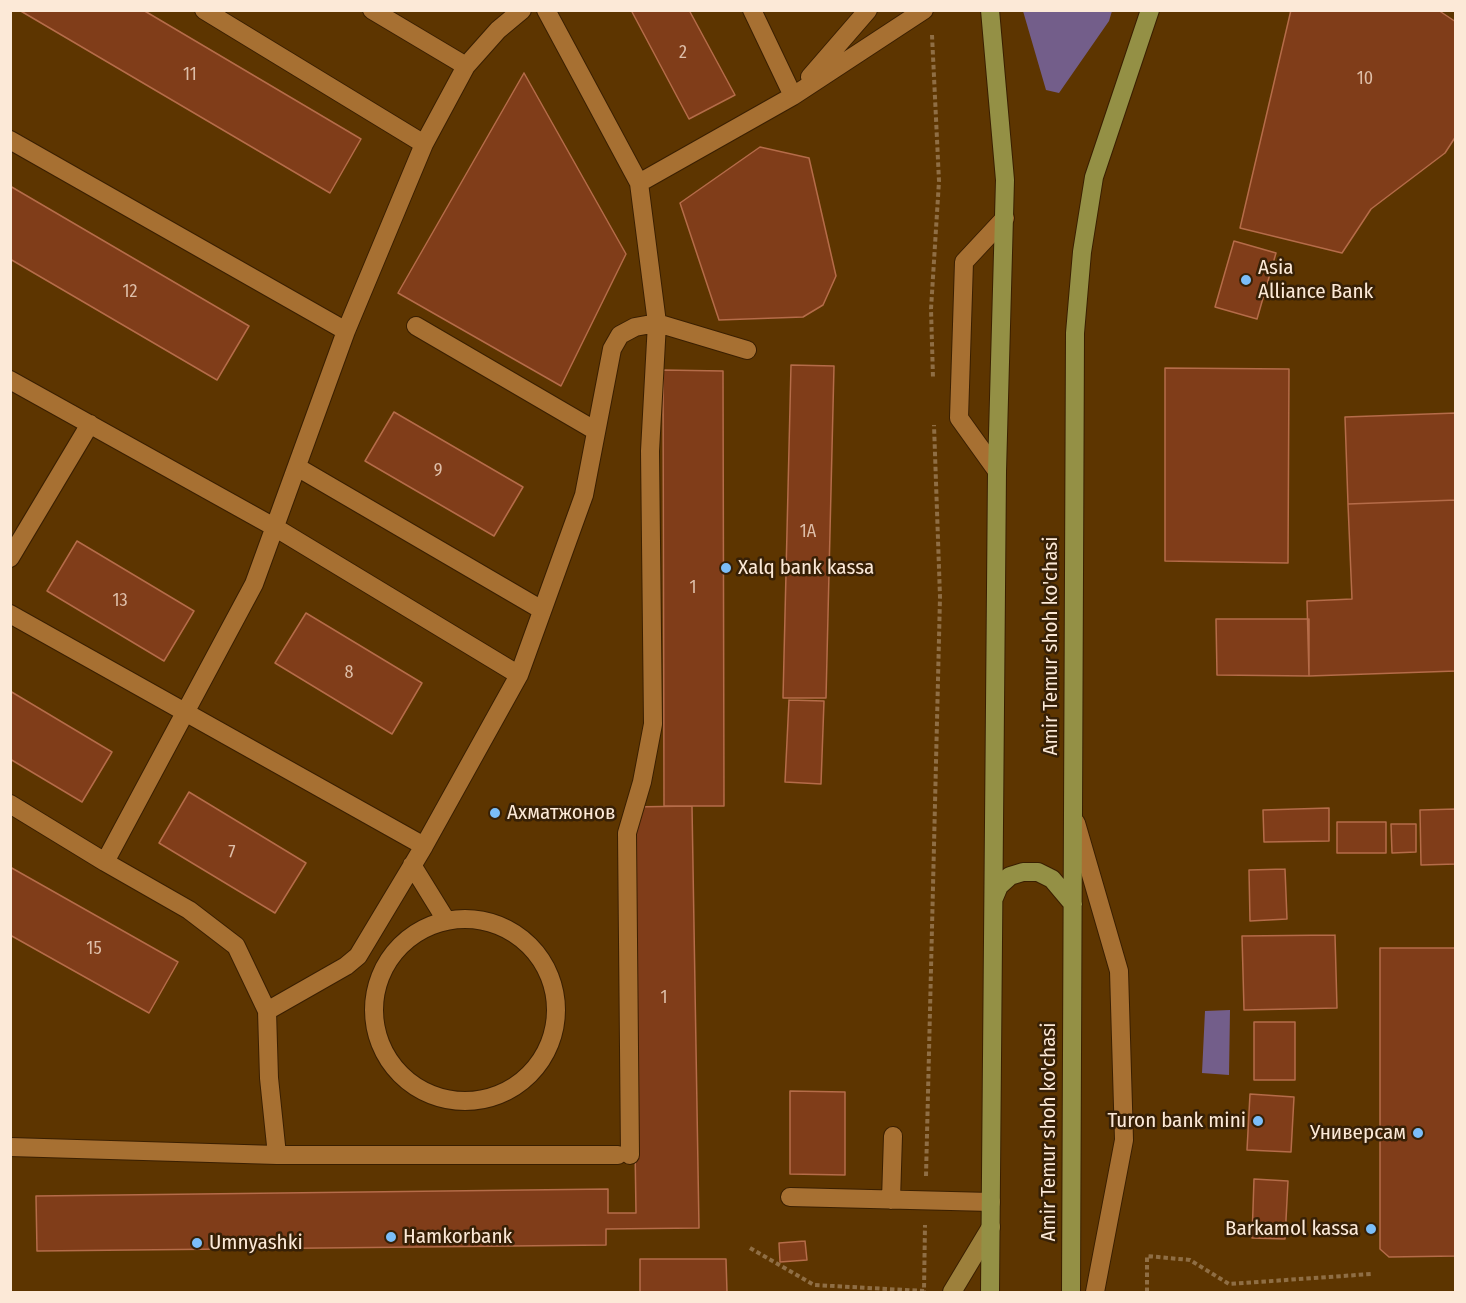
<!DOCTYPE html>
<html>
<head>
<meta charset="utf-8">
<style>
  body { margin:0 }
  #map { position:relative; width:1466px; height:1303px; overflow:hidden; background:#5d3500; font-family:"Fira Sans Condensed",sans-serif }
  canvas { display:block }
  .frame { position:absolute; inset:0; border:12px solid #fce9d7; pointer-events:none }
</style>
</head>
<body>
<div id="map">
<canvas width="1466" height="1303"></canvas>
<div class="frame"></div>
</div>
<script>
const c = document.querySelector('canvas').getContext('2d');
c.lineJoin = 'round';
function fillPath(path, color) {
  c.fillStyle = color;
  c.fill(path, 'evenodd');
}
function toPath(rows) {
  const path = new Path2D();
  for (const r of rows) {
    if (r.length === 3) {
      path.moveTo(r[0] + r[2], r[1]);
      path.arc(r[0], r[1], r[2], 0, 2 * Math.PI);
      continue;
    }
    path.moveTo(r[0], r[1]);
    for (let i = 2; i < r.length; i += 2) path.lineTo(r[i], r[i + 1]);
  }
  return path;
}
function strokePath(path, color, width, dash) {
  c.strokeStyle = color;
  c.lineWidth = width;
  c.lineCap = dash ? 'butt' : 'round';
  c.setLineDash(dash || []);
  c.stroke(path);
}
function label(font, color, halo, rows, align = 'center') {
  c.font = font + ' "Fira Sans Condensed",sans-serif';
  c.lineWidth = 5;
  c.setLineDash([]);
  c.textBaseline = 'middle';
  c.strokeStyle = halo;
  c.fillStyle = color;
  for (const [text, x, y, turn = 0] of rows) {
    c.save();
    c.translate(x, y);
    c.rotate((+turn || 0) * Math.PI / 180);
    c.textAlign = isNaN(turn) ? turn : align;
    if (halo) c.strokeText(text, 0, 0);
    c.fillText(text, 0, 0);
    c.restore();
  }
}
fillPath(toPath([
  [1023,11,1112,11,1109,21,1059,93,1046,90],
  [1230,1010,1229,1075,1202,1073,1205,1011]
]), '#735e8a');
const building = toPath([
  [19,10,143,10,361,139,330,193,19,10],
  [631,10,689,10,735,95,689,119,631,10],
  [1291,10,1438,10,1456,22,1456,136,1445,153,1371,209,1342,253,1240,228,1291,10],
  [524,73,626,254,561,386,398,293,524,73],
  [760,147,809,158,836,276,823,305,803,317,719,320,680,203,760,147],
  [10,186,249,326,217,380,10,259,10,186],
  [1234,241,1276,253,1257,319,1215,307,1234,241],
  [791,365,834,366,826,698,783,698,791,365],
  [1165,368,1289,369,1288,563,1165,561,1165,368],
  [663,370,723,371,724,806,664,806,663,370],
  [394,412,523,487,494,536,365,461,394,412],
  [1456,413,1456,500,1348,504,1345,417,1456,413],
  [1456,500,1456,671,1309,676,1307,601,1352,599,1348,504,1456,500],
  [77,541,194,611,164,661,47,591,77,541],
  [306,613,422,683,392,734,275,663,306,613],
  [1216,619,1309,619,1309,676,1217,675,1216,619],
  [10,691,112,752,82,802,10,759,10,691],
  [789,700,824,701,821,784,785,782,789,700],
  [189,792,306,863,275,913,159,843,189,792],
  [692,806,699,1228,606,1229,606,1245,37,1251,36,1196,608,1189,608,1213,636,1213,630,807,692,806],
  [1329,808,1329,841,1264,842,1263,810,1329,808],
  [1456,809,1456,864,1421,865,1420,810,1456,809],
  [1337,822,1386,822,1386,853,1337,853,1337,822],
  [1391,824,1416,824,1416,852,1392,853,1391,824],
  [10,867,178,962,149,1013,10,935,10,867],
  [1285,869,1287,919,1250,921,1249,870,1285,869],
  [1335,935,1337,1008,1244,1010,1242,936,1335,935],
  [1380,948,1456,948,1456,1256,1389,1257,1380,1249,1380,948],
  [1254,1022,1295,1022,1295,1080,1254,1080,1254,1022],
  [790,1091,845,1092,845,1175,790,1174,790,1091],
  [1250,1094,1294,1097,1291,1152,1247,1150,1250,1094],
  [1254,1179,1288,1181,1285,1239,1252,1238,1254,1179],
  [805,1241,807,1260,780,1262,779,1243,805,1241],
  [640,1259,726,1259,727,1292,640,1292,640,1259]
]);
fillPath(building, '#803d19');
strokePath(building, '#b56c49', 1.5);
const lane = toPath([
  [204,10,424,144],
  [372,10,466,66],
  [546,10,639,183,657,323,747,350],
  [752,10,793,96],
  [810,77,868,10],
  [10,140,346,331],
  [639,183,793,96,924,10],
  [416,326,596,431],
  [10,380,276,528,519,675],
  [297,467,542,610],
  [997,471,959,418,964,262,1005,218],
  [10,558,90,424],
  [10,614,424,846],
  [10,804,105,862,254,584,346,331,424,144,466,66,498,30,522,10],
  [1076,823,1119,971,1124,1140,1095,1292],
  [105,862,189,910,236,946,267,1011],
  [412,865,446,920],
  [465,1010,91],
  [10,1147,277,1155,618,1155],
  [277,1155,269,1078,267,1011,346,966,358,956,424,846,519,675,584,495,612,349,620,335,635,327,657,323,650,451,653,724,642,782,627,833,630,1155],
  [790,1197,991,1202],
  [891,1200,893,1136]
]);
const secondary = toPath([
  [952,1292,991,1227]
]);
const primary = toPath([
  [990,10,1005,180,997,471,990,1292],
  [994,898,999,886,1010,876,1023,872,1038,872,1052,879,1073,904],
  [1071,1292,1075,333,1082,252,1094,177,1150,10]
]);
strokePath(lane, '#3a1f00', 20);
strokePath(secondary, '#3a1f00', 20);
strokePath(primary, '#3a1f00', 20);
strokePath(toPath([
  [932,35,939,181,931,309,933,378],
  [926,1176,940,597,934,425],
  [750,1248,814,1285,924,1291,925,1225],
  [1147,1292,1147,1256,1190,1260,1229,1284,1371,1274]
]), '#8f6e44', 4, [4.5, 3]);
strokePath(lane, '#a77032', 18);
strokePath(secondary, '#9d803b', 18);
strokePath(primary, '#949045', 18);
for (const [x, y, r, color] of [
  [1246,280,6,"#7bbef9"],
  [726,568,6,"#7bbef9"],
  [495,813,6,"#7bbef9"],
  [1258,1121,6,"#7bbef9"],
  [1418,1133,6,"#7bbef9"],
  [1371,1229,6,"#7bbef9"],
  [391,1237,6,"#7bbef9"],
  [197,1243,6,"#7bbef9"]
]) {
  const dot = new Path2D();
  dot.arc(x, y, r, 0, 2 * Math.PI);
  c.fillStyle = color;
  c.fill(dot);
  strokePath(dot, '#372006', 2);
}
label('18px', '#ddbea8', null, [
  ["2",683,53],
  ["11",190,75],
  ["10",1365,79],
  ["12",130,292],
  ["9",438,471],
  ["1А",808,532],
  ["1",693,588],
  ["13",120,601],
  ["8",349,673],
  ["7",232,853],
  ["15",94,949],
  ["1",664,998]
]);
label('21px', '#fce9d7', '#372006', [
  ["Asia",1258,268],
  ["Alliance Bank",1258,292],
  ["Xalq bank kassa",738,568],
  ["Ахматжонов",507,813],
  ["Turon bank mini",1246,1121,"right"],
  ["Универсам",1406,1133,"right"],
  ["Barkamol kassa",1359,1229,"right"],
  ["Hamkorbank",403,1237],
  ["Umnyashki",209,1243]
], 'left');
label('21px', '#fce9d7', '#372006', [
  ["Amir Temur shoh ko'chasi",1051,646,-90],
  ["Amir Temur shoh ko'chasi",1049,1132,-90]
]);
</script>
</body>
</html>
